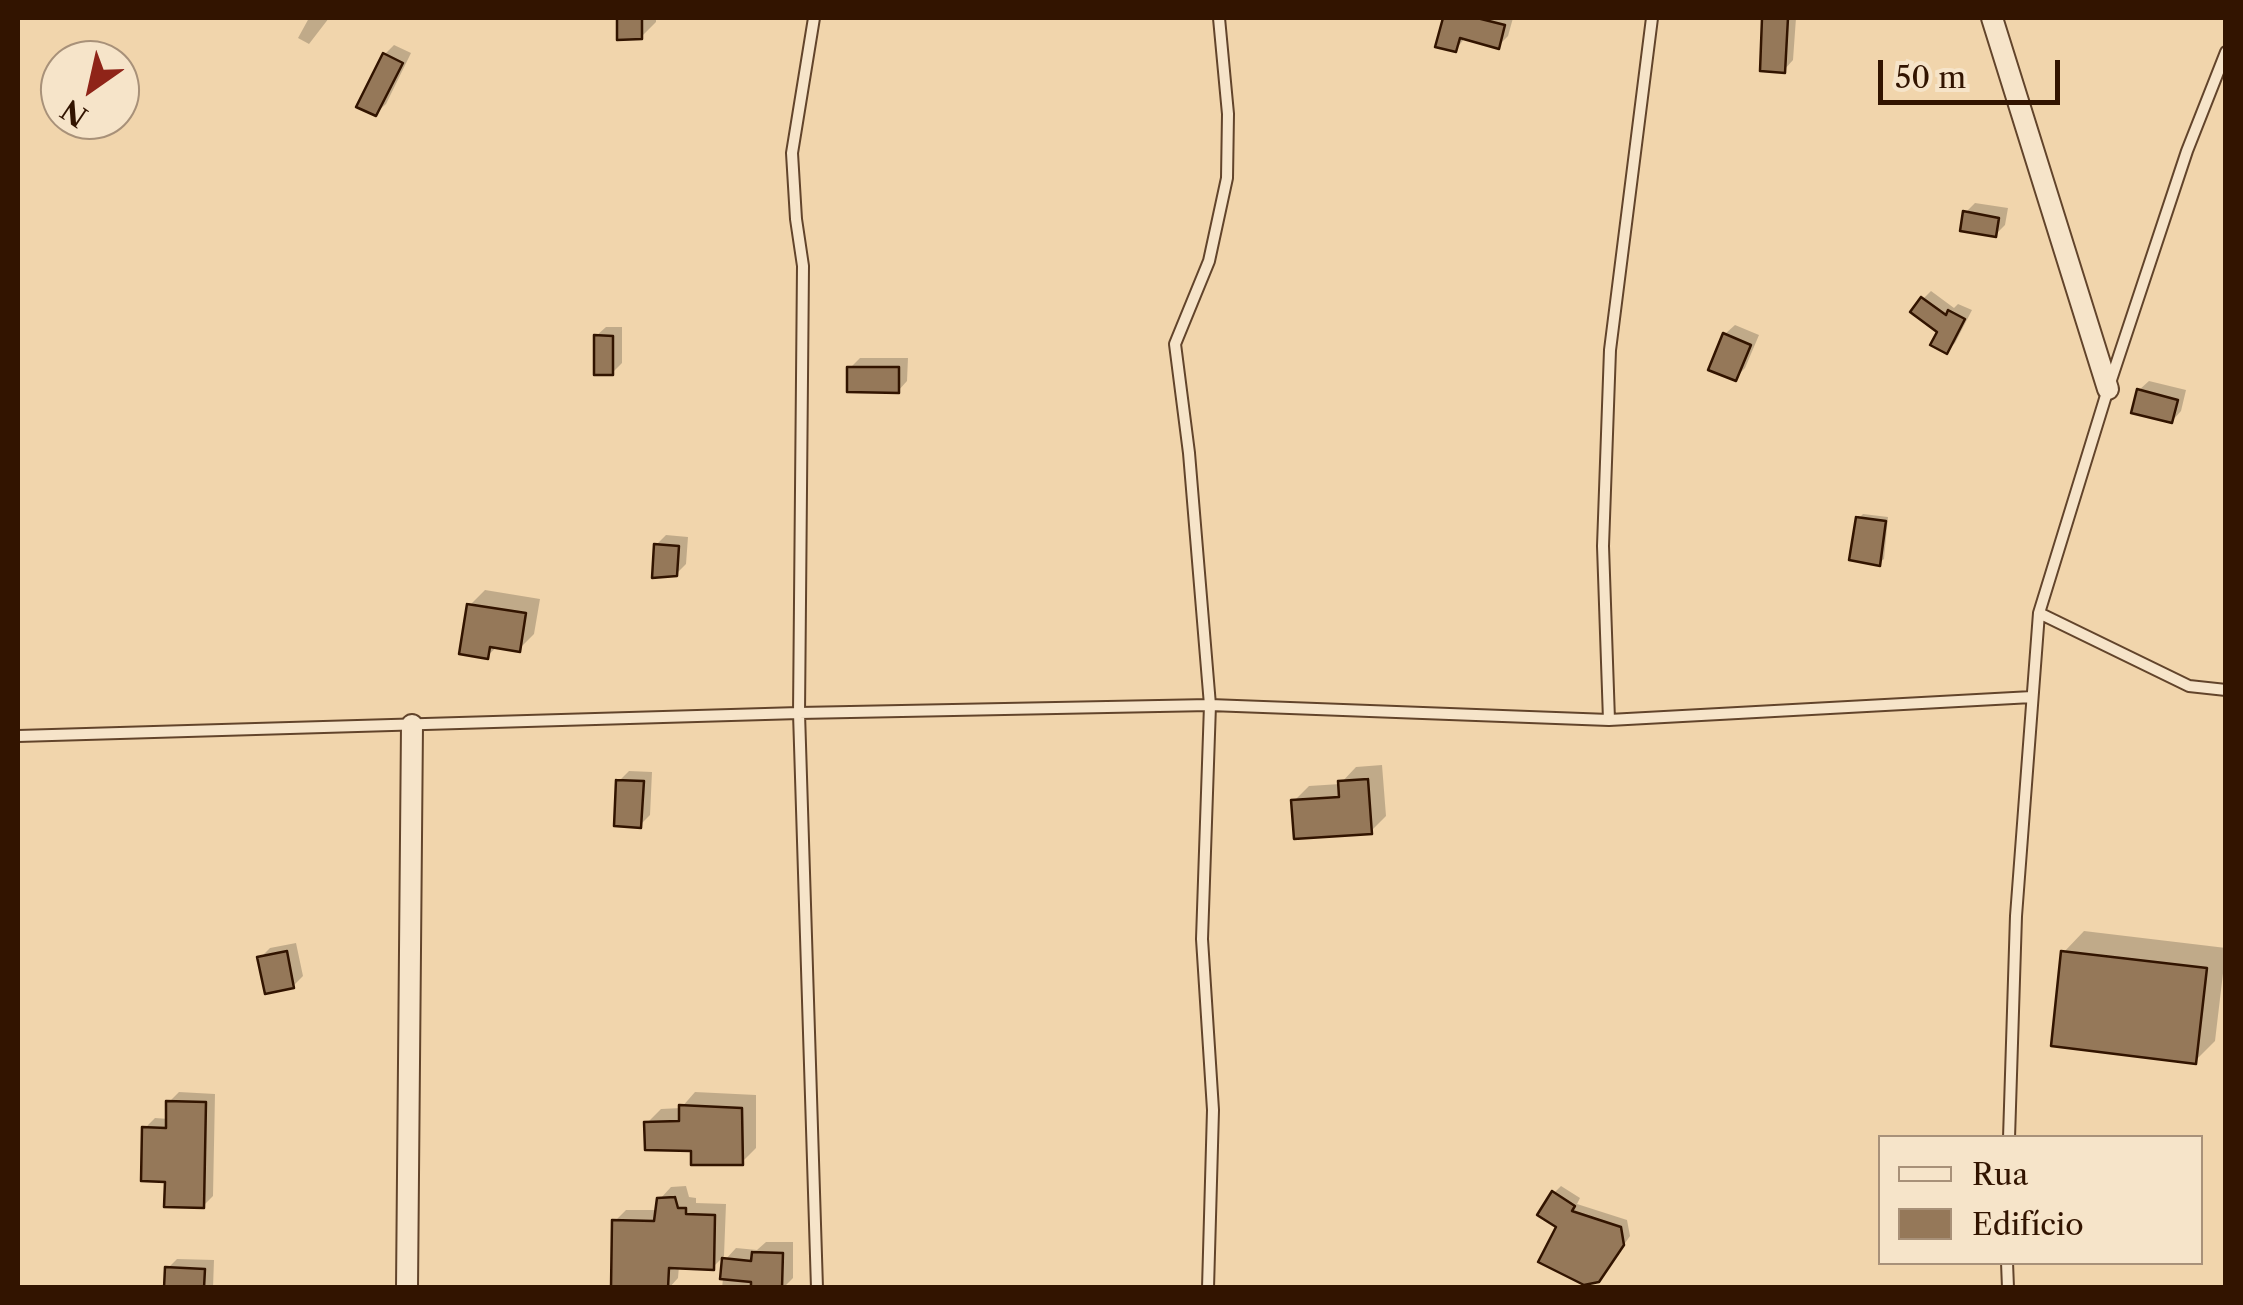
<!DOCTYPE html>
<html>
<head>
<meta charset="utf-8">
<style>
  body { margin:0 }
  #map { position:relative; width:2243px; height:1305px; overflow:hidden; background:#f1d5ac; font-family:"Libre Caslon Text",serif }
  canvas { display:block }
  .frame { position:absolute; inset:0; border:20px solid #321400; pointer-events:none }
  .legend { position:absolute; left:1878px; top:1135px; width:325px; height:130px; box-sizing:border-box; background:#f6e4c9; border:2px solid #a89179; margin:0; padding:12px 18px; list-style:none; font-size:30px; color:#321400 }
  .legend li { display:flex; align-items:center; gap:20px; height:50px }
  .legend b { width:50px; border:2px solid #a89179 }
  .north { position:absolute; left:40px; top:40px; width:100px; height:100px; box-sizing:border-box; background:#f6e4c9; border:2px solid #a89179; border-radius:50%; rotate:214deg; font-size:28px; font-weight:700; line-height:40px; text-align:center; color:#321400 }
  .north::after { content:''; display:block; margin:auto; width:35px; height:45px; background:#8f2418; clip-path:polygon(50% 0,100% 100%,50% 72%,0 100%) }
  .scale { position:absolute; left:1878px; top:60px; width:182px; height:45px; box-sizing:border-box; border:5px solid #321400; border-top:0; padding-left:12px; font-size:30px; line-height:35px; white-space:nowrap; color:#321400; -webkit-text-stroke:8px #f6e4c9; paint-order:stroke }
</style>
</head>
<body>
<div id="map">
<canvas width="2243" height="1305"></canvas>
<div class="frame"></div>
<ul class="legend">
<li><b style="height:12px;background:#f6e4c9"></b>Rua</li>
<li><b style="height:28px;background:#957859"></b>Edifício</li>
</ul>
<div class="north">N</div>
<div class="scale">50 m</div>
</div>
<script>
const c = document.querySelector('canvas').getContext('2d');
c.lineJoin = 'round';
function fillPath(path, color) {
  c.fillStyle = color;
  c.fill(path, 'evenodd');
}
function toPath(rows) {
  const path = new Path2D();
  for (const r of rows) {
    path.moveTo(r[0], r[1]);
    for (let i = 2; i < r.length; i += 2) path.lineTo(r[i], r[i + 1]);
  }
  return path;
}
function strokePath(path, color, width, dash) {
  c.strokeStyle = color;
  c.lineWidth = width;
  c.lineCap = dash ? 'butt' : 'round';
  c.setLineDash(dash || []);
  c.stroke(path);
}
fillPath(toPath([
  [309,18,329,18,309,44,298,38],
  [619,18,656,18,656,22,641,37,619,37],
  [1446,18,1513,18,1508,36,1498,46,1466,37,1455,50,1438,45],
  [1765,18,1796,18,1793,60,1784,70,1762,69],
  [394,45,411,53,386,104,376,113,385,54],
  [1975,203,2008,208,2005,225,1995,235,1966,212],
  [1931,291,1954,308,1958,304,1972,310,1955,343,1947,351,1923,299],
  [1735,325,1759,335,1745,368,1735,378,1725,334],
  [606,327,622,327,622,363,612,373,596,336],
  [860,358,908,358,907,381,898,391,850,368],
  [2149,381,2186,390,2181,411,2172,421,2139,390],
  [1863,514,1888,517,1884,559,1879,563,1859,518],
  [666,535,688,537,686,564,676,574,656,545],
  [485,590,540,599,534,634,519,649,498,646,487,656,470,605],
  [1382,765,1386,816,1371,831,1294,801,1309,786,1340,784,1356,767],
  [629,771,652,772,650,815,640,825,619,781],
  [2084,931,2226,948,2215,1041,2195,1061,2064,952],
  [296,943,303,976,293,986,260,958,270,948],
  [179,1092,215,1094,213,1196,203,1206,168,1180,145,1128,155,1118,169,1119,169,1102],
  [695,1092,756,1095,756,1148,742,1162,693,1149,647,1123,661,1109,681,1108],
  [686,1186,689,1197,696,1198,696,1203,726,1204,724,1256,713,1267,679,1266,678,1278,669,1288,613,1288,615,1221,626,1210,658,1210,660,1199,671,1187],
  [1561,1186,1580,1198,1577,1204,1627,1220,1630,1236,1605,1272,1554,1193],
  [766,1242,793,1242,793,1278,783,1288,722,1288,725,1260,736,1248,757,1250],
  [177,1259,214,1260,213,1288,167,1288,167,1269]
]), '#0003');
const building = toPath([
  [617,18,642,18,642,39,617,40,617,18],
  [1443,18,1477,18,1505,25,1499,49,1460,38,1456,52,1435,47,1443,18],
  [1762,18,1788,18,1785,73,1760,71,1762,18],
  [383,53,403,63,376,116,356,107,383,53],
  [1963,211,1999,218,1996,237,1960,231,1963,211],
  [1921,297,1946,315,1948,310,1965,319,1947,354,1930,345,1937,332,1910,312,1921,297],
  [1723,333,1751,345,1736,381,1708,370,1723,333],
  [594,335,613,336,613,375,594,375,594,335],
  [847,367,899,367,899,393,847,392,847,367],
  [2137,389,2178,400,2172,423,2131,413,2137,389],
  [1856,517,1886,521,1880,566,1849,560,1856,517],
  [654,544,679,546,677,576,652,578,654,544],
  [467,604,526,613,520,652,490,647,488,659,459,654,467,604],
  [1368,779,1372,834,1294,839,1291,800,1339,797,1338,781,1368,779],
  [616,780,644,781,641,828,614,826,616,780],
  [287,951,294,988,265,994,257,957,287,951],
  [2061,951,2207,968,2196,1064,2051,1046,2061,951],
  [166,1101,206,1102,204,1208,164,1207,165,1182,141,1181,142,1127,166,1128,166,1101],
  [679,1105,742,1108,743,1165,691,1165,691,1151,645,1150,644,1122,679,1121,679,1105],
  [1552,1191,1575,1206,1572,1211,1621,1227,1624,1245,1599,1282,1584,1285,1538,1262,1556,1227,1537,1215,1552,1191],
  [675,1197,678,1208,686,1208,686,1214,715,1215,714,1270,669,1268,668,1288,611,1288,612,1220,654,1221,657,1198,675,1197],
  [752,1252,783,1253,782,1288,751,1288,751,1282,720,1279,722,1258,751,1261,752,1252],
  [165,1267,205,1269,204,1288,164,1288,165,1267]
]);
fillPath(building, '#957859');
strokePath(building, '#321400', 2.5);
const lane = toPath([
  [814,18,792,153,796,219,803,266,799,713,817,1288],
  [2039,613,2189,686,2226,690],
  [1609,720,2032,697],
  [18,736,799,713,1210,705,1609,720,1603,546,1610,350,1652,18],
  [2009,1138,2016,916,2039,613,2108,389,2187,151,2226,52],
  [2007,1262,2008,1288],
  [1208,1288,1213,1110,1202,939,1210,705,1189,453,1175,344,1209,261,1227,178,1228,114,1219,18]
]);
const street = toPath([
  [1992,18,2108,389],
  [407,1288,412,725]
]);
strokePath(lane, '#62442b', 14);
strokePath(street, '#62442b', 24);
strokePath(lane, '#f6e4c9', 10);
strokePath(street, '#f6e4c9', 20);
</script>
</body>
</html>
